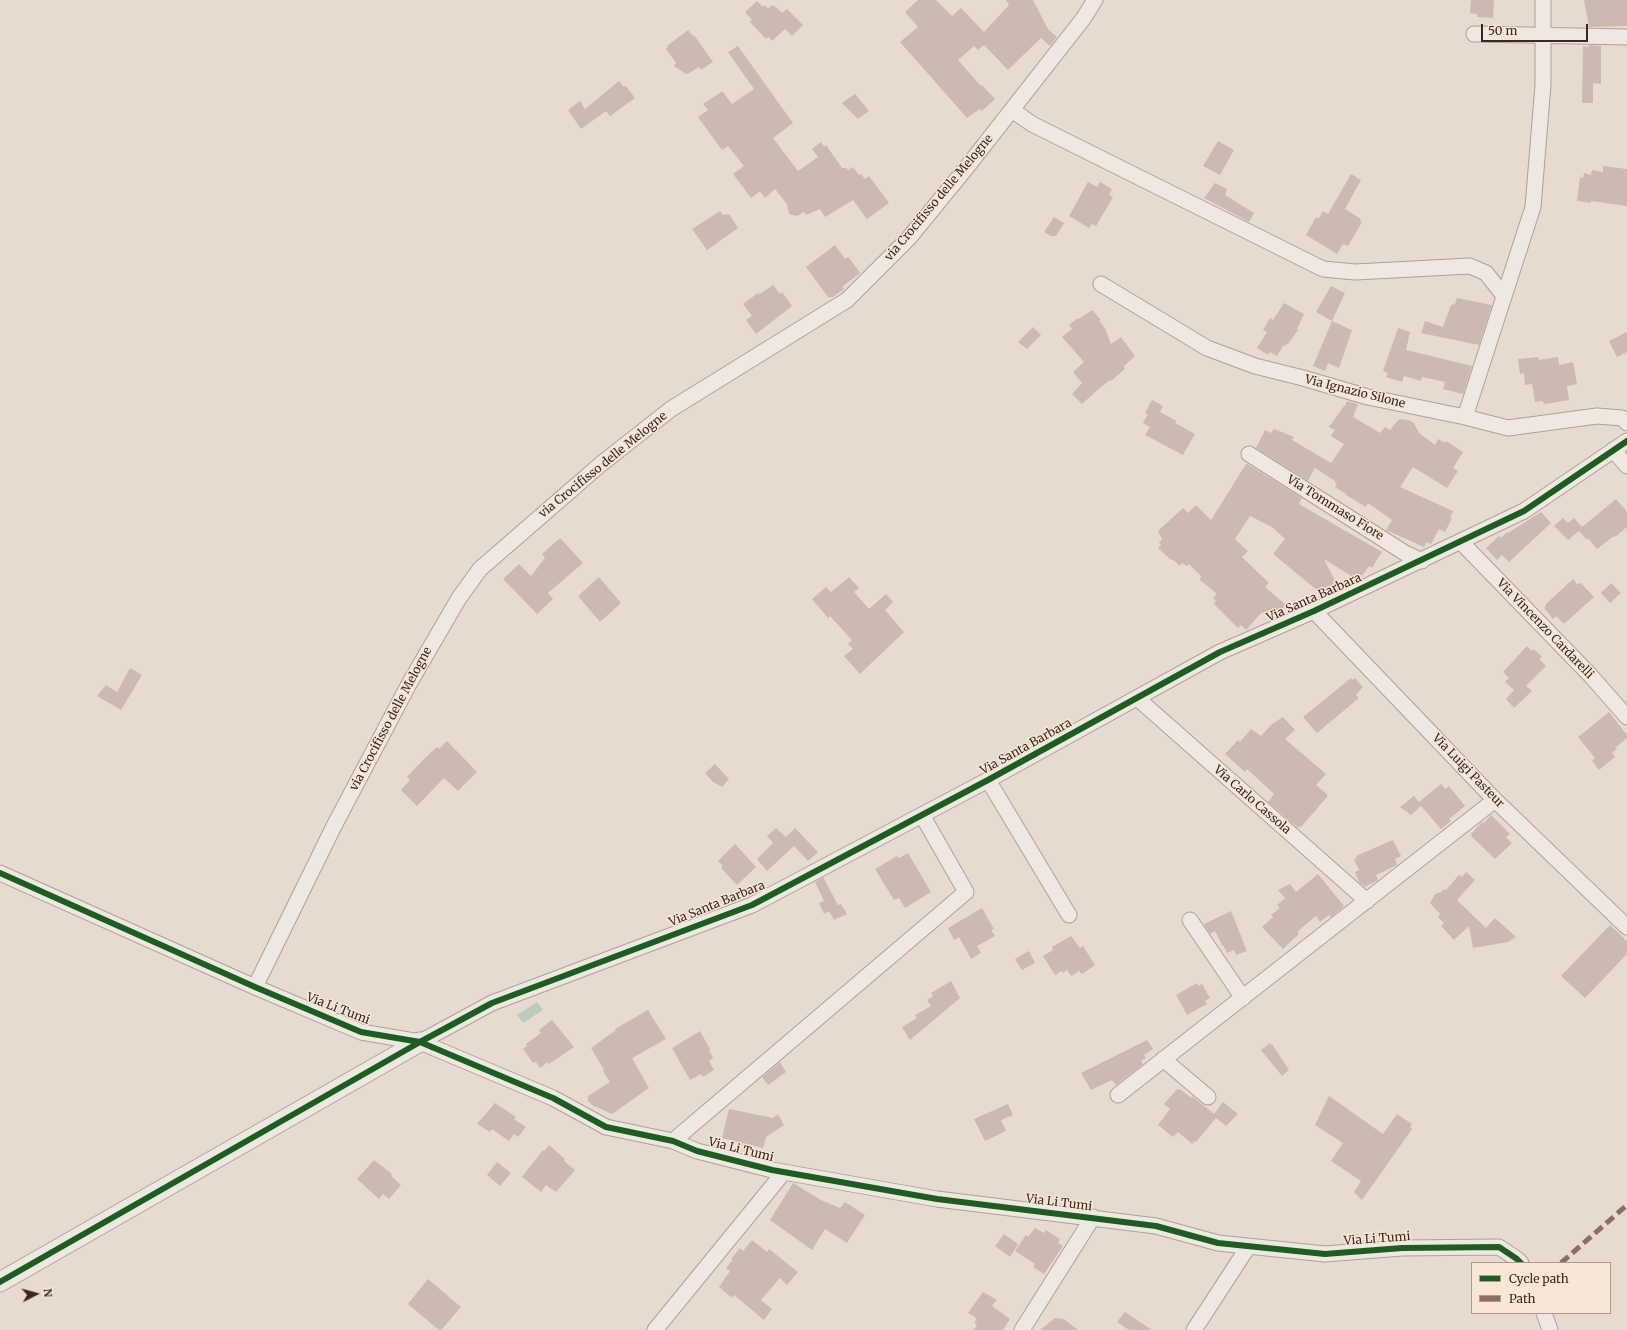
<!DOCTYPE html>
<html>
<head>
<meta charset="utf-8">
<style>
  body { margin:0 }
  #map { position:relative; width:1627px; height:1330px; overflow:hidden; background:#e7dbd0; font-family:Merriweather,serif }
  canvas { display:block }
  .legend { position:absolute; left:1471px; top:1262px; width:140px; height:52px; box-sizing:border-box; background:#f8e7d6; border:1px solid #ae9a8d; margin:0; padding:5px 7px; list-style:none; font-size:12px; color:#3e271f }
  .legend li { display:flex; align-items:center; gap:8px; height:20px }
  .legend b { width:20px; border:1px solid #ae9a8d }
  .north { position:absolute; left:16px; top:1274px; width:40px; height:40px; -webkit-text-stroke:3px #f8e7d6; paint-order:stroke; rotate:84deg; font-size:11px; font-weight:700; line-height:16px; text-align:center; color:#3e271f }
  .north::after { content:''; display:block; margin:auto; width:14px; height:18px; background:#3e271f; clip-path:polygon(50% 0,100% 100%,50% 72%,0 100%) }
  .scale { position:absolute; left:1481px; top:24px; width:107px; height:18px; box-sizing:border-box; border:2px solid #3e271f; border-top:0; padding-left:5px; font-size:12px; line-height:14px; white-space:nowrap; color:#3e271f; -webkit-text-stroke:3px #f8e7d6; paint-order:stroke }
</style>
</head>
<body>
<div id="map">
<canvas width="1627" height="1330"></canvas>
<ul class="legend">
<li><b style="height:5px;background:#1b5e20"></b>Cycle path</li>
<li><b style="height:5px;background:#8d6e63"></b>Path</li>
</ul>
<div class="north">N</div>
<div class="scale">50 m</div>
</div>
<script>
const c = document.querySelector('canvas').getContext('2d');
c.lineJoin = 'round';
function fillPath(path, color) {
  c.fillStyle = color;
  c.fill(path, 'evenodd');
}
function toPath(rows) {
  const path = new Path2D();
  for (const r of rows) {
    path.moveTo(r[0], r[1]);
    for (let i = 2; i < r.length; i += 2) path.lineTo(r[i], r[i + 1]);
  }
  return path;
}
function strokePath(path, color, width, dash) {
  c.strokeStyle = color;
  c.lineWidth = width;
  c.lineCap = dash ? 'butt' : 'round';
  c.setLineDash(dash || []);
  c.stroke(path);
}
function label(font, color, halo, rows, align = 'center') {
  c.font = font + ' Merriweather,serif';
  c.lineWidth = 3;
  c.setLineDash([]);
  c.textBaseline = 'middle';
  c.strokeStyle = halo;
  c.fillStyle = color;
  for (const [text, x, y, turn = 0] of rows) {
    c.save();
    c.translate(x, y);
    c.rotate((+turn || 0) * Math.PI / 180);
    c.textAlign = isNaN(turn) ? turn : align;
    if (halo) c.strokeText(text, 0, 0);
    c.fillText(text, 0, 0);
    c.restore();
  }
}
fillPath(toPath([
  [537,1002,543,1010,523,1023,517,1015]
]), '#bbccbe');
fillPath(toPath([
  [918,0,936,0,952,16,961,8,984,32,1009,5,1006,0,1033,0,1048,29,1057,37,1050,46,1041,38,1008,70,984,45,978,50,974,46,958,60,981,86,982,85,995,99,982,111,980,109,967,118,900,42,918,27,905,12],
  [1471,0,1494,0,1493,18,1477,17,1477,14,1470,13],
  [1584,0,1627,0,1627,26,1589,27],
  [757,1,763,7,765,5,768,9,772,5,774,7,775,6,782,13,787,9,803,25,792,36,785,29,772,41,769,37,766,39,750,22,752,20,745,12],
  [688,30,693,36,694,35,713,62,701,70,699,67,689,73,686,74,674,66,676,63,666,49,668,47,667,46],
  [1589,45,1601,46,1601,84,1593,83,1593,103,1582,103,1583,46,1589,47],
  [738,46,793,123,773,138,798,171,818,157,812,149,821,142,824,147,826,145,842,168,846,168,848,170,853,167,859,175,861,174,865,179,869,176,889,203,867,219,853,200,825,217,820,209,806,215,804,212,797,216,789,214,787,204,775,189,765,198,760,191,751,198,733,174,744,166,728,146,722,150,698,117,708,110,703,104,721,92,723,92,732,104,754,89,728,52],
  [619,81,624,87,626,86,635,98,610,116,606,111,581,129,568,110,580,101,585,109],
  [855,94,869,111,858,119,842,103],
  [1218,141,1234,150,1220,175,1203,166],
  [1603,166,1627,169,1627,206,1591,201,1591,203,1577,201,1580,177,1583,178,1584,173,1591,175,1592,170,1603,172],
  [1351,174,1361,180,1345,209,1361,219,1360,221,1362,222,1348,246,1343,244,1337,254,1306,235,1316,217,1319,218,1323,211,1328,214],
  [1088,182,1097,187,1100,182,1112,189,1109,195,1113,197,1096,226,1092,224,1089,228,1069,216],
  [1215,183,1227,189,1225,195,1254,213,1249,222,1204,198],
  [720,211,723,215,729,214,738,228,707,250,692,229],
  [1054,217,1064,223,1056,236,1051,236,1044,232],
  [835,245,845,259,848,257,850,259,860,273,842,287,844,289,833,297,828,297,806,267],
  [773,285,780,294,782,292,792,306,756,334,746,320,752,316,743,304,758,293,760,294],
  [1331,286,1345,293,1332,321,1316,312],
  [1457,298,1492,305,1479,345,1421,333,1425,321,1443,327,1451,305,1455,304],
  [1284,303,1304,314,1297,329,1298,330,1288,344,1283,346,1277,356,1270,352,1268,355,1257,348,1267,332,1263,330,1270,318,1273,320],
  [1092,310,1101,320,1099,321,1105,328,1111,344,1121,337,1135,356,1124,366,1125,369,1111,381,1110,380,1101,387,1082,404,1072,394,1082,383,1073,372,1084,362,1062,337,1072,329,1069,325,1078,318,1079,319],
  [1332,321,1352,330,1339,368,1328,363,1325,371,1313,366],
  [1033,327,1041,335,1027,349,1018,342],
  [1398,328,1410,332,1406,350,1472,366,1463,394,1443,389,1445,382,1422,377,1421,381,1404,376,1402,382,1386,377,1388,373,1383,371],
  [1627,332,1627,352,1617,357,1609,341],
  [1538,357,1539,360,1558,357,1559,365,1573,362,1577,384,1567,386,1569,400,1546,404,1543,403,1543,401,1535,402,1532,384,1525,385,1524,373,1520,374,1518,359],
  [1152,400,1163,406,1160,412,1177,421,1175,423,1195,434,1183,455,1145,435,1150,427,1143,423,1148,414,1145,413],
  [1347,401,1358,404,1353,417,1380,433,1385,427,1390,430,1399,419,1408,420,1414,423,1419,433,1435,445,1438,439,1445,443,1446,441,1463,452,1453,468,1458,471,1447,488,1413,467,1400,487,1453,511,1450,518,1452,518,1445,532,1439,529,1431,544,1427,542,1424,547,1386,530,1392,520,1368,503,1366,507,1346,495,1346,494,1335,487,1337,484,1335,483,1335,481,1315,468,1308,481,1256,448,1265,430,1271,433,1274,429,1294,437,1292,440,1331,463,1344,444,1331,436,1335,430,1329,427,1344,406,1345,406],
  [1246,464,1247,464,1302,498,1299,504,1382,552,1372,568,1369,566,1362,576,1359,574,1356,579,1324,559,1336,583,1324,596,1273,554,1285,539,1272,527,1250,516,1235,539,1248,551,1242,557,1269,583,1265,587,1286,605,1277,614,1274,612,1268,618,1262,612,1246,630,1241,625,1238,628,1214,604,1216,601,1213,598,1217,594,1200,580,1201,576,1189,564,1187,566,1182,563,1180,566,1172,559,1171,560,1158,548,1161,545,1159,543,1162,539,1158,531,1183,508,1188,513,1196,505,1211,520],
  [1616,499,1627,512,1627,527,1615,537,1614,536,1597,549,1588,538,1587,540,1579,531,1568,540,1554,526,1563,518,1568,523,1574,518,1582,527],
  [1541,512,1551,523,1509,562,1502,555,1497,560,1486,548,1499,536,1501,538,1507,532,1508,533],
  [560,538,583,563,548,593,553,599,537,614,503,579,519,564,531,576,545,558,542,554],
  [599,577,621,603,600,622,578,596],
  [849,577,859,588,854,592,869,609,886,594,893,602,885,610,904,632,860,674,844,656,853,649,848,644,852,640,830,616,828,618,812,599,826,587,831,592],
  [1573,579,1577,584,1581,583,1594,597,1564,624,1556,616,1553,619,1544,608,1546,606,1545,605],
  [1611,583,1621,593,1610,603,1601,593],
  [1527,646,1532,651,1534,649,1542,657,1539,659,1546,666,1526,686,1532,691,1514,708,1506,699,1514,690,1505,682,1509,678,1503,672],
  [130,668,142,675,121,710,97,696,106,685,117,692],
  [1351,678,1352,680,1355,678,1363,687,1356,695,1359,698,1317,733,1303,717],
  [1609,712,1627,735,1627,738,1615,748,1617,749,1612,753,1615,757,1599,770,1592,761,1595,758,1578,737],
  [1283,717,1295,730,1285,739,1326,774,1316,785,1327,794,1327,797,1301,827,1299,826,1298,828,1268,802,1274,794,1247,769,1245,772,1225,754,1238,740,1240,742,1251,729,1261,736,1272,724],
  [447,741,477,772,458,791,444,778,417,806,401,790,410,780,407,777,424,759,437,747,439,749],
  [715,764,729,779,722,787,713,782,705,773],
  [1441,784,1445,789,1449,786,1465,806,1449,819,1451,821,1441,829,1421,806,1411,815,1400,807,1414,796,1419,802],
  [1491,815,1510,834,1506,837,1512,843,1495,859,1471,836,1472,835,1471,834,1482,822,1484,823],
  [776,828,786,837,795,828,818,852,808,861,794,846,767,871,757,859,773,843,767,836],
  [1393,840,1401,856,1395,859,1397,865,1376,875,1378,880,1365,887,1359,882,1355,872,1359,870,1354,859,1357,858,1356,856],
  [735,844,756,867,737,885,721,868,723,866,718,861],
  [908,853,931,892,905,908,899,898,894,900,875,869,897,856,899,858],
  [1466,872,1475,880,1457,900,1486,928,1495,918,1516,937,1508,942,1473,948,1469,926,1454,940,1441,926,1444,923,1438,917,1440,914,1430,903,1435,894,1441,892,1444,889,1446,890,1459,875,1462,877],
  [1318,874,1344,906,1331,917,1329,915,1320,922,1316,916,1297,932,1299,934,1283,949,1262,927,1273,917,1271,915,1280,908,1277,905,1285,898,1278,890,1290,884,1296,892],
  [823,877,838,905,841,904,847,914,834,920,829,911,824,914,819,903,824,901,815,882],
  [982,908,994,929,991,930,995,936,977,946,981,953,971,959,959,937,954,940,948,928],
  [1231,911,1247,951,1236,955,1234,950,1227,953,1223,945,1222,945,1215,931,1210,934,1204,924],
  [1610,925,1627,941,1627,954,1585,998,1561,976],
  [1071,936,1080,948,1083,946,1095,965,1082,974,1079,971,1071,976,1067,970,1063,973,1062,971,1055,975,1043,956,1053,950,1052,947],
  [1029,951,1035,963,1022,970,1015,959],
  [951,981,960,998,910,1040,902,1027,917,1018,915,1015,931,1006,927,1000,933,996,931,993],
  [1197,983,1198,986,1202,984,1210,998,1205,1001,1207,1004,1187,1015,1176,995],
  [648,1010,666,1039,632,1058,649,1088,612,1114,592,1105,588,1101,588,1096,610,1082,603,1071,604,1070,591,1048,616,1030,615,1029],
  [552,1020,574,1047,549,1064,548,1062,540,1068,536,1062,533,1063,523,1049,527,1046,526,1044,541,1033,539,1030],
  [700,1031,710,1049,709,1050,713,1058,709,1061,714,1070,703,1077,701,1074,690,1080,672,1048],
  [1147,1040,1153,1049,1144,1055,1146,1058,1141,1061,1143,1064,1116,1085,1112,1080,1091,1090,1081,1073],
  [1270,1043,1271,1045,1272,1044,1289,1070,1282,1076,1261,1050],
  [780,1062,786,1072,768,1085,762,1077],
  [1177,1089,1179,1090,1180,1089,1191,1098,1192,1096,1214,1114,1223,1102,1238,1114,1226,1126,1216,1118,1196,1142,1195,1141,1192,1144,1178,1132,1173,1137,1158,1125,1170,1109,1164,1104],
  [1329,1096,1383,1134,1397,1114,1412,1124,1410,1127,1412,1129,1362,1200,1354,1192,1361,1181,1331,1161,1343,1143,1315,1125],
  [495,1103,516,1117,514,1119,526,1127,518,1137,514,1134,509,1141,492,1129,490,1132,477,1124],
  [1008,1104,1013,1115,1001,1120,1006,1131,985,1141,974,1119],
  [729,1109,773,1118,778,1114,784,1125,766,1137,763,1148,722,1138],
  [549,1145,565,1159,564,1161,575,1170,556,1192,546,1185,541,1192,522,1177,543,1150,544,1151],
  [374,1160,392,1174,391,1176,401,1185,389,1199,383,1194,379,1199,357,1179],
  [497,1162,511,1173,500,1186,487,1175],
  [793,1183,821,1200,840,1208,845,1202,865,1215,847,1243,825,1229,812,1250,770,1220],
  [1035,1228,1044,1233,1046,1230,1060,1239,1058,1243,1063,1246,1044,1274,1033,1267,1035,1264,1015,1251,1026,1235,1028,1237],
  [1004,1234,1018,1244,1010,1257,995,1246],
  [752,1240,767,1252,769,1249,798,1272,787,1285,780,1278,761,1300,772,1309,764,1320,734,1295,732,1298,719,1287,730,1271,726,1268,733,1260,731,1259,740,1248,743,1251],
  [428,1279,461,1307,441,1330,439,1330,408,1304],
  [983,1292,997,1300,992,1306,1010,1319,1003,1330,974,1330,977,1325,975,1323,976,1318,968,1313],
  [1125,1312,1152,1330,1129,1330,1117,1322],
  [1055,1318,1064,1319,1078,1330,1040,1330]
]), '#ccb9b1');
const minor = toPath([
  [1474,34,1627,37],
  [1012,110,1032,124,1323,269,1355,272,1470,266,1486,273,1504,296],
  [1101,284,1207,348,1255,366,1303,378,1368,397,1465,417,1508,428,1597,416,1622,418,1627,423],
  [1465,417,1533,207,1543,85,1543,0],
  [1613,450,1627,466],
  [1249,454,1405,553,1422,561],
  [1461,542,1590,675,1627,717],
  [1314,611,1495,800,1627,927],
  [1137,698,1367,901],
  [988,780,1069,915],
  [0,873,255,987,361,1032,420,1042,553,1098,606,1127,673,1141,697,1151,772,1170,937,1199,1156,1226,1218,1243,1325,1254,1402,1248,1499,1247,1517,1259,1521,1263],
  [1190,920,1243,998],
  [255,987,334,826,409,684,459,598,480,569,601,464,671,409,847,300,909,238,967,167,1083,19,1095,0],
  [420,1042,492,1003,752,905,988,780,1220,652,1314,611,1524,511,1627,441],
  [1163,1059,1208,1097],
  [1118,1095,1495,800],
  [673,1141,966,892,922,815],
  [1544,1313,1550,1330],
  [655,1330,784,1172],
  [1022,1330,1093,1217],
  [1194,1330,1248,1247]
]);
const tertiary = toPath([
  [0,1282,420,1042]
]);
strokePath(minor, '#ada198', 17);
strokePath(tertiary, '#ada198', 21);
strokePath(minor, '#efe8e2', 15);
strokePath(tertiary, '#efe8e2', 19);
strokePath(toPath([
  [1561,1263,1627,1205]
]), '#8d6e63', 5, [10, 5]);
strokePath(toPath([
  [0,873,255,987,361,1032,420,1042,553,1098,606,1127,673,1141,697,1151,772,1170,937,1199,1156,1226,1218,1243,1325,1254,1402,1248,1499,1247,1517,1259,1521,1263],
  [0,1282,420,1042,492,1003,752,905,988,780,1220,652,1314,611,1524,511,1627,441]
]), '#1b5e20', 6);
label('12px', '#3e271f', '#f8e7d6', [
  ["via Crocifisso delle Melogne",939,198,-50],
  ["Via Ignazio Silone",1355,392,14],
  ["via Crocifisso delle Melogne",603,465,-39],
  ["Via Tommaso Fiore",1335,508,32],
  ["Via Santa Barbara",1314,598,-24],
  ["Via Vincenzo Cardarelli",1545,629,46],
  ["via Crocifisso delle Melogne",391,719,-62],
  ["Via Santa Barbara",1026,747,-29],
  ["Via Luigi Pasteur",1468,771,46],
  ["Via Carlo Cassola",1252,800,41],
  ["Via Santa Barbara",717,904,-22],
  ["Via Li Tumi",338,1009,21],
  ["Via Li Tumi",741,1150,14],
  ["Via Li Tumi",1059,1203,7],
  ["Via Li Tumi",1377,1239,-4]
]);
</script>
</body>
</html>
